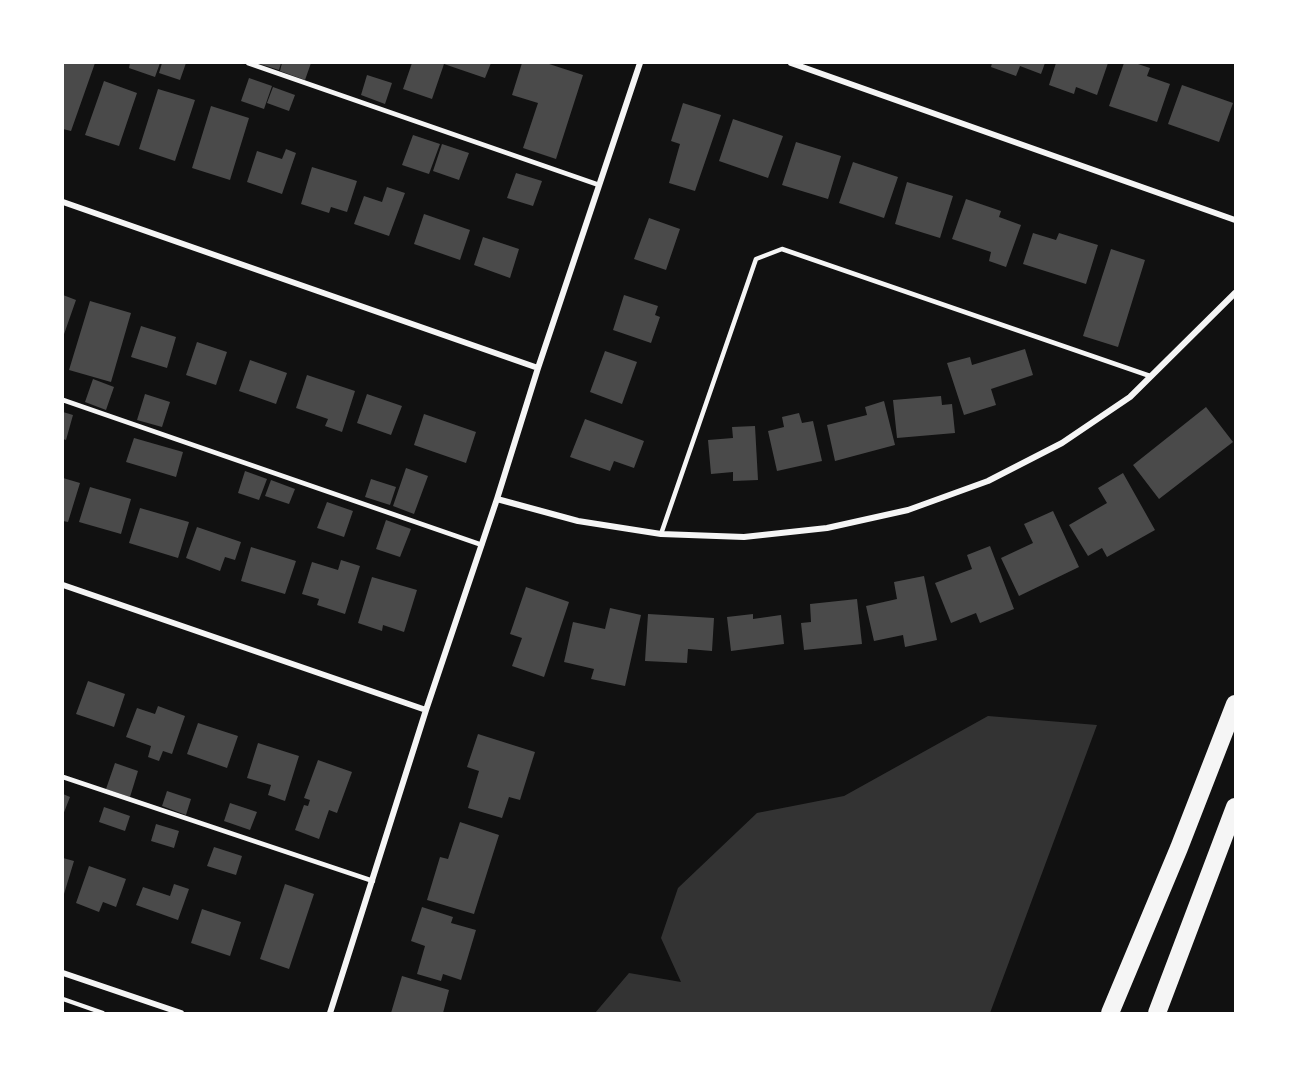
<!DOCTYPE html>
<html>
<head>
<meta charset="utf-8">
<style>
  body { margin:0 }
  #map { position:relative; width:1298px; height:1076px; overflow:hidden; background:#111; font-family:Ubuntu,sans-serif }
  canvas { display:block }
  .frame { position:absolute; inset:0; border:64px solid #fff; pointer-events:none }
</style>
</head>
<body>
<div id="map">
<canvas width="1298" height="1076"></canvas>
<div class="frame"></div>
</div>
<script>
const c = document.querySelector('canvas').getContext('2d');
c.lineJoin = 'round';
function fillPath(path, color) {
  c.fillStyle = color;
  c.fill(path, 'evenodd');
}
function toPath(rows) {
  const path = new Path2D();
  for (const r of rows) {
    path.moveTo(r[0], r[1]);
    for (let i = 2; i < r.length; i += 2) path.lineTo(r[i], r[i + 1]);
  }
  return path;
}
function strokePath(path, color, width, dash) {
  c.strokeStyle = color;
  c.lineWidth = width;
  c.lineCap = dash ? 'butt' : 'round';
  c.setLineDash(dash || []);
  c.stroke(path);
}
fillPath(toPath([
  [988,716,1097,725,990,1013,595,1013,629,973,681,982,661,938,678,888,757,813,844,796]
]), '#333');
fillPath(toPath([
  [63,63,95,63,71,131,63,129],
  [130,63,160,63,155,77,129,68],
  [162,63,186,63,180,80,159,73],
  [257,63,281,63,279,70],
  [282,63,311,63,305,80,280,71],
  [412,63,491,63,485,78,444,64,432,99,403,89],
  [522,63,546,63,583,75,556,159,523,148,538,103,512,95],
  [992,63,1045,63,1041,74,1020,66,1016,76,991,67],
  [1056,63,1108,63,1097,95,1076,87,1074,94,1049,85],
  [1124,63,1135,63,1150,68,1147,76,1170,84,1157,122,1109,106],
  [367,75,392,83,385,104,361,95],
  [249,78,272,86,264,109,241,101],
  [104,81,137,93,119,146,85,135],
  [1182,85,1233,103,1219,142,1168,124],
  [273,87,295,95,289,111,267,103],
  [158,89,195,100,175,161,139,149],
  [683,103,721,115,695,191,669,183,680,144,671,141],
  [211,106,249,118,230,180,192,168],
  [733,119,783,136,768,178,719,161],
  [413,135,440,144,429,174,402,165],
  [796,142,841,156,828,199,782,185],
  [442,144,469,153,459,180,433,171],
  [286,149,296,153,282,194,247,182,257,151,282,159],
  [853,162,898,177,884,218,839,203],
  [312,167,357,181,347,212,331,207,329,213,301,204],
  [516,173,542,181,533,206,507,198],
  [907,182,953,196,940,238,895,224],
  [387,187,405,193,389,236,354,224,364,196,382,202],
  [966,199,1001,211,999,217,1021,225,1006,267,989,261,991,252,952,239],
  [424,214,470,230,460,260,414,244],
  [649,218,680,229,666,270,634,259],
  [1033,233,1056,240,1059,233,1098,245,1086,284,1023,264],
  [483,237,519,249,510,278,474,265],
  [1111,249,1145,260,1118,347,1083,336],
  [63,295,76,300,63,337],
  [624,295,658,306,655,315,660,317,651,343,613,330],
  [90,301,131,313,111,382,69,370],
  [141,326,176,337,167,368,131,357],
  [197,342,227,352,216,385,186,375],
  [1025,349,1033,375,991,389,996,405,964,415,947,363,970,357,972,365],
  [605,351,637,362,622,404,590,392],
  [250,360,287,373,276,404,239,391],
  [307,375,355,391,342,432,325,426,328,419,296,408],
  [93,379,114,387,106,410,85,402],
  [145,394,170,402,162,427,137,420],
  [367,394,402,406,391,435,357,423],
  [941,396,942,405,952,404,955,433,897,438,893,400],
  [884,401,895,445,835,461,827,425,867,415,865,407],
  [1206,407,1233,442,1159,499,1133,465],
  [63,412,73,415,66,440,63,439],
  [799,413,802,423,813,421,822,461,777,471,768,431,784,427,782,417],
  [424,414,476,432,466,463,414,445],
  [585,419,644,441,634,468,614,461,610,471,570,457],
  [755,426,758,480,733,481,733,472,711,474,708,440,733,438,732,427],
  [134,438,183,452,176,477,126,462],
  [406,468,428,476,414,514,393,506],
  [245,471,267,479,259,500,238,493],
  [1123,473,1155,530,1107,557,1102,548,1088,556,1069,525,1107,503,1098,488],
  [63,478,80,483,68,522,63,521],
  [371,479,396,487,390,505,365,497],
  [271,480,295,489,289,504,265,496],
  [90,487,131,499,121,534,79,522],
  [327,502,353,511,344,537,317,528],
  [140,508,189,522,178,558,129,543],
  [1053,511,1079,567,1019,596,1001,558,1033,543,1024,524],
  [386,520,411,529,400,557,376,549],
  [197,527,241,542,235,560,225,557,220,571,186,558],
  [990,546,1014,609,980,623,976,613,951,623,935,583,972,569,967,555],
  [251,547,296,561,285,594,241,581],
  [341,560,360,566,345,614,317,605,319,599,302,594,312,562,338,570],
  [924,576,937,640,905,647,903,635,874,641,866,606,897,599,894,582],
  [372,577,417,590,404,632,383,625,382,631,358,623],
  [526,587,569,602,544,677,512,666,522,638,510,634],
  [857,599,862,644,804,650,801,623,811,622,810,604],
  [610,608,641,615,625,686,591,679,594,669,564,662,573,622,605,629],
  [648,614,714,618,712,651,688,649,687,663,645,661],
  [753,614,753,619,781,615,784,644,731,651,727,617],
  [88,681,125,694,114,727,76,714],
  [158,706,185,716,172,754,163,751,159,761,148,757,151,746,126,737,137,708,155,714],
  [198,723,238,736,227,768,187,754],
  [478,734,535,752,520,800,509,797,502,818,468,808,479,771,467,767],
  [258,743,299,756,285,801,268,795,271,785,247,778],
  [318,760,352,772,337,813,329,810,319,839,295,830,304,805,308,806,310,800,304,798],
  [115,763,138,771,130,797,106,789],
  [167,791,191,799,186,815,162,806],
  [63,794,70,797,63,815],
  [230,803,257,812,250,830,224,821],
  [104,807,130,816,125,831,99,822],
  [460,822,499,835,474,914,427,900,440,857,448,859],
  [156,824,179,831,174,848,151,841],
  [214,847,242,856,236,875,207,866],
  [63,858,74,861,64,894,63,894],
  [89,866,126,879,116,907,103,902,99,912,76,903],
  [174,884,189,889,178,920,136,905,143,887,170,896],
  [285,884,314,894,289,969,260,959],
  [422,907,453,917,451,923,476,930,461,980,443,974,441,981,417,974,425,946,411,941],
  [202,909,241,922,230,956,191,943],
  [402,976,449,990,443,1013,391,1013]
]), '#4a4a4a');
strokePath(toPath([
  [63,999,103,1013]
]), '#f5f5f5', 4);
strokePath(toPath([
  [248,63,599,185],
  [63,400,482,545],
  [661,534,756,259,782,249,1150,376],
  [63,777,373,881]
]), '#f5f5f5', 4.5);
strokePath(toPath([
  [791,63,1235,220],
  [63,202,538,368],
  [497,499,578,521,661,534,744,537,827,528,908,510,988,481,1062,443,1130,397,1235,293],
  [63,585,426,710],
  [63,973,181,1013],
  [330,1013,426,710,497,499,538,368,640,63]
]), '#f5f5f5', 6);
strokePath(toPath([
  [1110,1013,1179,848,1235,704],
  [1157,1013,1235,807]
]), '#f5f5f5', 18);
</script>
</body>
</html>
